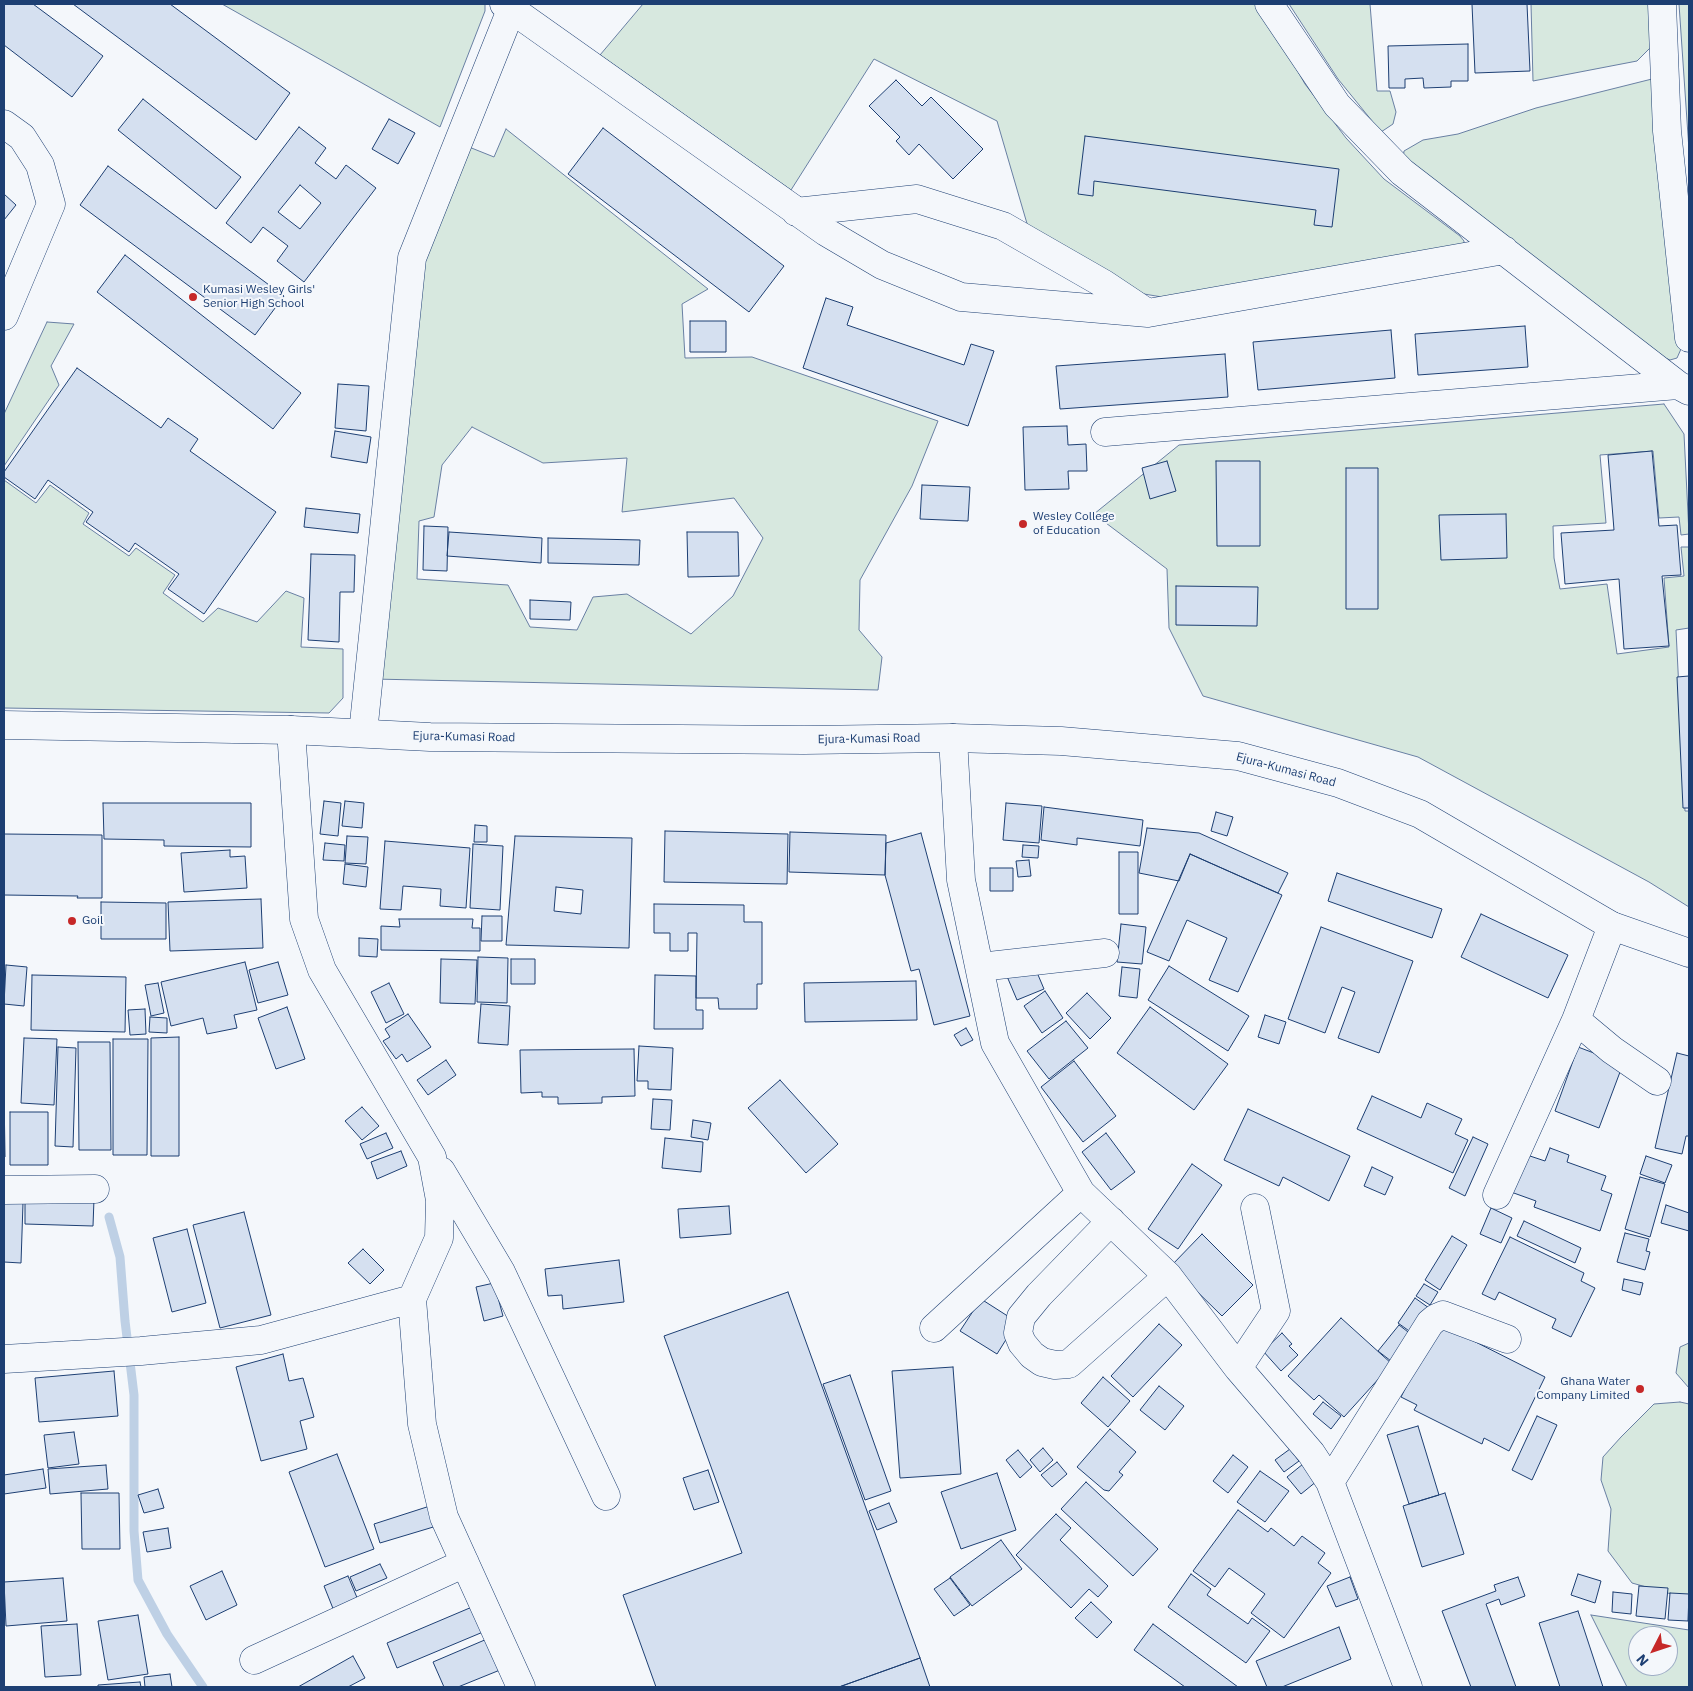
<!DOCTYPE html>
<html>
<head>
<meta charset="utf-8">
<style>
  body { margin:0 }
  #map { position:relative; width:1693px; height:1691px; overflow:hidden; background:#f4f7fb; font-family:"IBM Plex Sans",sans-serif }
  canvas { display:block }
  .frame { position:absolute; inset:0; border:5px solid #1d3f73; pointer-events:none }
  .north { position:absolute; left:1628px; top:1626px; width:50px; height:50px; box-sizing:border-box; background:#f4f7fb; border:1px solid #9eadc5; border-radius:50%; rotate:229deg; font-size:14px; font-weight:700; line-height:20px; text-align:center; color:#1d3f73 }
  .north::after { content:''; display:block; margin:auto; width:18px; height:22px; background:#c62828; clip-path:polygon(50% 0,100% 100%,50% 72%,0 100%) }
</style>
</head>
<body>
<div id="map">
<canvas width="1693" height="1691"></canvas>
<div class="frame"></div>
<div class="north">N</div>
</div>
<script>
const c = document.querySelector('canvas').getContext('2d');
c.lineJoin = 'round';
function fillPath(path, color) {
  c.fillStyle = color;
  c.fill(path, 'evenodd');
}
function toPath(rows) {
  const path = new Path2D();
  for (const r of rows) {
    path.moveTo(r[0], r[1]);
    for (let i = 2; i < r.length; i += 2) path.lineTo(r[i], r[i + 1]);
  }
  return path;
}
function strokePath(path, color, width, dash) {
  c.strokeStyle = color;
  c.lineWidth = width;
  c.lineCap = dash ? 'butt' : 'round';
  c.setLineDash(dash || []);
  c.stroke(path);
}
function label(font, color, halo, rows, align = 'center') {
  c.font = font + ' "IBM Plex Sans",sans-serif';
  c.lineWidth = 4;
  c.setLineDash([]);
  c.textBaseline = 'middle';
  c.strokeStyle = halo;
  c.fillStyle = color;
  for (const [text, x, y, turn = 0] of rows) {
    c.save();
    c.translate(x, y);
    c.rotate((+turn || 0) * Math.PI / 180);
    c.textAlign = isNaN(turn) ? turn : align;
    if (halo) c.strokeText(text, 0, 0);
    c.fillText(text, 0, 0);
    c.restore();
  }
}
const green = toPath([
  [222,4,485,4,485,11,440,127,222,4],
  [643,4,1257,4,1266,15,1305,84,1346,138,1384,179,1460,236,1464,241,1464,246,1162,297,1144,294,1028,227,997,121,874,59,791,190,600,55,643,4],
  [1289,4,1370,4,1377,91,1390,91,1396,112,1393,124,1381,132,1338,79,1289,4],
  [1531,4,1650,4,1653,45,1637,61,1533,81,1531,4],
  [1679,4,1689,4,1689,150,1679,4],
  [1656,78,1681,349,1677,358,1670,360,1660,356,1403,159,1404,151,1423,140,1458,134,1536,108,1656,78],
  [506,129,708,289,682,304,685,358,752,357,938,421,912,486,860,580,859,630,882,657,878,690,373,679,415,286,464,145,494,157,506,129],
  [472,427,543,463,627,458,622,512,734,498,763,538,733,596,691,634,627,594,593,597,577,630,530,627,508,585,417,579,419,521,434,517,442,465,472,427],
  [47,322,74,324,51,366,59,385,4,466,4,414,47,322],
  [1664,404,1684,434,1689,534,1681,535,1679,517,1659,518,1653,451,1600,455,1606,523,1553,526,1554,558,1560,589,1607,584,1617,654,1669,647,1664,578,1684,576,1681,547,1689,547,1689,628,1676,630,1685,811,1689,811,1689,907,1649,882,1418,757,1203,696,1169,628,1167,569,1094,514,1179,445,1664,404],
  [4,480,36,503,50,485,89,513,83,524,129,556,136,548,175,575,163,593,203,622,218,608,257,622,286,591,304,598,301,647,343,649,343,698,329,713,4,708,4,480],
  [1689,1343,1689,1388,1676,1373,1680,1347,1689,1343],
  [1680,1402,1689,1404,1689,1599,1632,1583,1608,1551,1611,1509,1601,1480,1603,1457,1621,1437,1654,1404,1680,1402],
  [1591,1615,1689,1630,1689,1687,1627,1687,1591,1615],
  [1638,1636,1668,1636,1668,1666,1638,1666,1638,1636]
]);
fillPath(green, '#d7e8df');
strokePath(green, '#687fa3', 1);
strokePath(toPath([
  [109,1217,120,1257,125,1321,134,1395,134,1531,138,1580,167,1634,203,1687]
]), '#bed0e5', 9);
const building = toPath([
  [4,4,33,4,103,56,72,97,4,45,4,4],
  [73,4,170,4,290,93,256,140,73,4],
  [1472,4,1527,4,1530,71,1475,73,1472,4],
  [1468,44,1468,81,1451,81,1451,87,1424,88,1423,78,1405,79,1405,88,1389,88,1388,46,1468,44],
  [896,80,922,106,931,97,983,149,953,179,919,144,909,155,896,141,900,137,869,106,896,80],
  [143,99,241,177,216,209,118,130,143,99],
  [389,119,415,133,398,164,372,149,389,119],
  [299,127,326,148,315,163,336,179,346,165,376,188,304,282,277,261,288,246,263,227,251,243,226,223,299,127],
  [300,185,321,203,300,229,278,212,300,185],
  [603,128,784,266,749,312,568,174,603,128],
  [1085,136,1339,169,1332,227,1314,225,1316,210,1094,181,1093,196,1078,194,1085,136],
  [108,166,284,296,255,335,80,205,108,166],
  [4,194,16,205,4,220,4,194],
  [125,255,301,393,273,429,97,292,125,255],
  [826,298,853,307,847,325,964,365,971,344,994,351,968,426,803,368,826,298],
  [690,321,726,321,726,352,690,352,690,321],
  [1525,326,1528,367,1418,375,1415,334,1525,326],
  [1391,330,1395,378,1258,390,1253,342,1391,330],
  [1225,354,1228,397,1060,409,1056,366,1225,354],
  [77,368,161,428,168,418,198,439,190,451,276,512,204,614,168,589,179,574,135,543,129,552,86,522,93,512,48,480,35,499,4,477,4,472,77,368],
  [338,384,369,386,366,431,335,428,338,384],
  [1067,426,1068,445,1086,444,1087,471,1068,471,1069,489,1025,490,1023,427,1067,426],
  [335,431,371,437,367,463,331,457,335,431],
  [1652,451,1659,526,1677,525,1681,575,1662,576,1669,646,1624,649,1619,579,1565,584,1561,533,1614,530,1608,455,1652,451],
  [1167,461,1176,491,1150,499,1142,468,1167,461],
  [1216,461,1260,461,1260,546,1217,546,1216,461],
  [1346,468,1378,468,1378,609,1346,609,1346,468],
  [922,485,970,487,968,521,920,519,922,485],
  [306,508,360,514,358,533,304,527,306,508],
  [1506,514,1507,558,1441,560,1439,515,1506,514],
  [424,526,448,527,447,571,423,570,424,526],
  [449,532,542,538,541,563,447,556,449,532],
  [687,532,738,532,739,576,688,577,687,532],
  [548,538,640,540,639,565,548,563,548,538],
  [311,554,355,555,354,592,340,592,339,642,308,640,311,554],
  [1176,586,1258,587,1257,626,1176,625,1176,586],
  [530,600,571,602,570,620,530,619,530,600],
  [1689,676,1689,808,1683,808,1677,677,1689,676],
  [324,801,341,803,338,836,320,834,324,801],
  [345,801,364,803,362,828,342,826,345,801],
  [4,802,4,834,102,835,102,898,77,898,78,896,4,895,4,802],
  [103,803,251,803,251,847,164,846,164,840,104,839,103,803],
  [1006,803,1042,806,1039,843,1003,840,1006,803],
  [1044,807,1143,820,1140,846,1077,838,1077,845,1041,840,1044,807],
  [1216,812,1233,817,1227,836,1211,831,1216,812],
  [475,825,487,826,487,842,474,842,475,825],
  [1147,828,1199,833,1288,873,1278,893,1190,854,1179,881,1139,873,1147,828],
  [665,831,788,834,787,884,664,882,665,831],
  [790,832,886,835,885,875,789,872,790,832],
  [921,833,970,1016,934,1025,919,969,911,971,885,875,886,843,921,833],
  [347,836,368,837,366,864,345,863,347,836],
  [515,836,632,838,629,948,506,945,515,836],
  [556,887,583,890,581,914,554,911,556,887],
  [385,841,470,848,466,908,440,906,441,889,403,886,401,910,380,909,385,841],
  [325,843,345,845,344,861,323,860,325,843],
  [473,844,503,846,500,910,470,908,473,844],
  [1023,845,1039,846,1038,858,1022,857,1023,845],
  [230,850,230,857,245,856,247,888,184,892,181,853,230,850],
  [1119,852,1138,852,1138,914,1119,914,1119,852],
  [1190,854,1282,895,1238,992,1209,980,1227,938,1187,920,1169,961,1147,952,1190,854],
  [1029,860,1031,876,1018,877,1016,861,1029,860],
  [345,864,368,867,366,887,343,884,345,864],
  [990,868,1013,868,1013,891,990,891,990,868],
  [1337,873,1442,909,1432,938,1328,901,1337,873],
  [261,899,263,948,170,951,168,902,261,899],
  [101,902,166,903,166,939,101,939,101,902],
  [654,904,744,905,744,922,762,922,762,984,757,984,757,1009,719,1009,718,998,696,998,697,933,688,933,688,951,670,951,670,933,654,933,654,904],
  [1481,914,1568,955,1548,998,1461,957,1481,914],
  [482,916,502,916,502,941,481,941,482,916],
  [399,919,473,919,472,928,480,928,480,951,381,950,381,926,400,927,399,919],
  [1121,924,1146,927,1142,964,1117,962,1121,924],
  [1321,927,1413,961,1379,1053,1338,1038,1355,992,1342,987,1325,1033,1288,1019,1321,927],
  [359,938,378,939,377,957,359,956,359,938],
  [478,957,508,958,507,1003,477,1002,478,957],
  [441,959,477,960,475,1004,440,1003,441,959],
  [511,959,535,959,535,984,511,984,511,959],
  [245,962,257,1010,234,1015,237,1028,207,1034,203,1018,171,1026,161,982,245,962],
  [278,962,288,995,258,1003,249,970,278,962],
  [1033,963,1044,989,1017,1000,1006,974,1033,963],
  [6,965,27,967,24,1006,4,1004,6,965],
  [1169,966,1249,1016,1228,1051,1148,1000,1169,966],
  [1122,967,1140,969,1137,998,1119,996,1122,967],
  [32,975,126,977,125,1032,31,1030,32,975],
  [655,975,696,976,696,1010,703,1010,703,1029,654,1029,655,975],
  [916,981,917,1020,805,1022,804,983,916,981],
  [158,983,164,1013,151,1016,145,985,158,983],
  [389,983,404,1014,386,1023,371,992,389,983],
  [1045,991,1063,1018,1042,1033,1024,1006,1045,991],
  [1087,993,1111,1018,1090,1039,1066,1013,1087,993],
  [481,1004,510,1006,508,1045,478,1043,481,1004],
  [287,1007,305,1059,276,1069,258,1018,287,1007],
  [1150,1007,1228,1064,1194,1110,1117,1053,1150,1007],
  [145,1009,146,1034,130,1035,128,1010,145,1009],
  [408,1014,431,1047,407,1062,402,1054,396,1059,383,1041,390,1037,385,1029,408,1014],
  [1265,1015,1286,1022,1279,1044,1258,1037,1265,1015],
  [150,1017,167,1018,167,1033,149,1032,150,1017],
  [1066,1021,1088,1048,1049,1079,1027,1051,1066,1021],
  [966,1028,973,1040,961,1046,954,1035,966,1028],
  [179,1037,179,1156,151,1156,151,1038,179,1037],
  [24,1038,57,1039,54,1105,21,1103,24,1038],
  [113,1039,148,1039,147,1155,113,1155,113,1039],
  [78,1042,110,1042,111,1150,79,1150,78,1042],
  [639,1046,673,1048,671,1090,648,1089,648,1081,637,1081,639,1046],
  [58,1047,76,1048,73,1147,55,1146,58,1047],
  [1578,1047,1623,1064,1599,1128,1555,1111,1578,1047],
  [634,1049,635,1096,602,1097,602,1103,558,1104,558,1097,542,1097,542,1092,521,1093,520,1050,634,1049],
  [1677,1053,1689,1056,1689,1136,1686,1136,1682,1154,1655,1148,1677,1053],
  [446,1060,456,1075,428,1095,417,1080,446,1060],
  [1074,1061,1116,1116,1083,1142,1041,1087,1074,1061],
  [780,1080,838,1144,806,1173,748,1108,780,1080],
  [4,1091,5,1157,4,1157,4,1091],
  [1372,1096,1421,1118,1427,1103,1462,1119,1455,1134,1468,1140,1453,1173,1357,1129,1372,1096],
  [653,1099,672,1100,670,1130,651,1129,653,1099],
  [362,1107,379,1126,362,1140,345,1121,362,1107],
  [1248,1109,1350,1156,1329,1201,1283,1177,1279,1186,1224,1160,1248,1109],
  [10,1112,48,1112,48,1165,10,1165,10,1112],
  [693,1120,711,1123,708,1140,691,1137,693,1120],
  [386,1133,393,1148,367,1159,360,1144,386,1133],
  [1106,1133,1135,1172,1111,1190,1082,1152,1106,1133],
  [1473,1137,1488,1144,1465,1196,1449,1188,1473,1137],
  [665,1138,703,1142,701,1172,662,1168,665,1138],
  [1550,1148,1569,1155,1567,1162,1606,1176,1601,1190,1612,1194,1600,1231,1534,1207,1536,1201,1511,1192,1524,1154,1545,1161,1550,1148],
  [401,1151,407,1166,377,1179,371,1162,401,1151],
  [1646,1156,1672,1165,1665,1183,1640,1174,1646,1156],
  [1192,1164,1222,1185,1178,1249,1148,1229,1192,1164],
  [1372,1167,1393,1177,1385,1195,1364,1186,1372,1167],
  [1640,1177,1665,1184,1650,1237,1625,1229,1640,1177],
  [25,1197,94,1199,93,1226,25,1224,25,1197],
  [4,1202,23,1203,21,1263,4,1262,4,1202],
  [1666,1205,1689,1213,1689,1231,1661,1223,1666,1205],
  [729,1206,731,1234,680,1238,678,1209,729,1206],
  [1491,1208,1512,1218,1501,1243,1480,1234,1491,1208],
  [244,1212,271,1315,220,1328,193,1225,244,1212],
  [1524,1221,1581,1248,1575,1263,1517,1236,1524,1221],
  [187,1229,206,1303,172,1312,153,1238,187,1229],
  [1625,1233,1649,1239,1646,1251,1650,1252,1645,1270,1617,1262,1625,1233],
  [1202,1234,1253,1285,1222,1316,1171,1266,1202,1234],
  [1452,1236,1467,1245,1440,1290,1425,1280,1452,1236],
  [1510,1237,1584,1273,1581,1281,1595,1288,1571,1337,1552,1328,1556,1319,1499,1292,1495,1300,1482,1294,1510,1237],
  [363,1249,384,1270,370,1284,348,1263,363,1249],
  [619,1260,624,1302,563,1309,562,1295,548,1296,545,1269,619,1260],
  [1624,1279,1643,1283,1640,1295,1622,1290,1624,1279],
  [494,1283,503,1316,484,1321,476,1287,494,1283],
  [1424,1284,1438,1292,1430,1305,1416,1296,1424,1284],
  [788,1292,920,1658,839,1687,656,1687,623,1595,742,1553,664,1336,788,1292],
  [1415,1298,1429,1308,1412,1333,1398,1323,1415,1298],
  [981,1299,1017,1322,997,1354,960,1331,981,1299],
  [1341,1318,1392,1364,1344,1417,1319,1395,1314,1400,1288,1376,1341,1318],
  [1438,1323,1545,1377,1509,1451,1484,1438,1482,1444,1414,1410,1417,1405,1401,1397,1438,1323],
  [1159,1324,1182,1345,1133,1397,1111,1376,1159,1324],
  [1399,1325,1412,1335,1391,1361,1378,1351,1399,1325],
  [1282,1333,1292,1344,1289,1346,1298,1355,1281,1371,1263,1351,1282,1333],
  [283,1354,289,1381,303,1378,314,1417,300,1421,307,1449,261,1461,236,1367,283,1354],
  [953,1367,961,1474,900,1478,892,1371,953,1367],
  [114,1371,118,1416,39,1422,35,1378,114,1371],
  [850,1375,891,1491,865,1500,823,1384,850,1375],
  [1103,1377,1130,1401,1108,1427,1081,1403,1103,1377],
  [1159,1386,1184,1406,1165,1430,1140,1410,1159,1386],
  [1323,1402,1341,1416,1331,1429,1313,1414,1323,1402],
  [1537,1416,1557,1425,1532,1480,1512,1470,1537,1416],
  [1418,1426,1439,1495,1409,1504,1387,1435,1418,1426],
  [1110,1429,1136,1452,1119,1472,1123,1475,1109,1491,1104,1490,1077,1467,1110,1429],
  [74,1432,79,1464,48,1468,44,1435,74,1432],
  [1043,1448,1053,1460,1040,1472,1030,1460,1043,1448],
  [1290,1449,1299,1461,1284,1472,1275,1460,1290,1449],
  [1018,1450,1032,1467,1020,1478,1006,1460,1018,1450],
  [337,1454,374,1549,325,1567,289,1472,337,1454],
  [1233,1455,1248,1467,1228,1493,1213,1481,1233,1455],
  [1057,1462,1067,1474,1052,1487,1041,1475,1057,1462],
  [1303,1464,1317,1481,1301,1494,1287,1477,1303,1464],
  [106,1465,108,1489,50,1494,48,1469,106,1465],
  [43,1469,46,1488,4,1494,4,1475,43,1469],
  [708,1470,719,1502,694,1510,683,1478,708,1470],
  [1260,1471,1289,1491,1265,1522,1237,1502,1260,1471],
  [997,1473,1016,1530,961,1549,941,1492,997,1473],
  [1086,1482,1158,1549,1133,1576,1061,1509,1086,1482],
  [158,1489,164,1508,144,1513,138,1495,158,1489],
  [81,1493,119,1493,120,1549,82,1549,81,1493],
  [1445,1493,1464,1554,1422,1567,1403,1506,1445,1493],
  [889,1503,897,1522,877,1530,869,1511,889,1503],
  [433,1505,440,1525,380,1543,374,1524,433,1505],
  [1238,1510,1268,1532,1271,1528,1294,1546,1302,1536,1325,1553,1318,1563,1331,1573,1284,1638,1251,1613,1265,1594,1229,1568,1215,1587,1193,1571,1238,1510],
  [1056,1514,1071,1528,1060,1540,1108,1586,1098,1597,1089,1589,1071,1608,1016,1555,1056,1514],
  [168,1528,171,1548,147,1552,143,1532,168,1528],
  [1001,1540,1022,1569,972,1606,950,1577,1001,1540],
  [380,1564,387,1578,356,1591,350,1577,380,1564],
  [222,1571,237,1605,206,1620,190,1586,222,1571],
  [1191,1574,1211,1589,1207,1595,1248,1624,1252,1618,1270,1631,1246,1663,1168,1607,1191,1574],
  [1578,1574,1601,1581,1595,1603,1571,1595,1578,1574],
  [348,1576,358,1600,334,1611,324,1586,348,1576],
  [1350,1577,1358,1599,1336,1607,1327,1586,1350,1577],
  [1518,1577,1525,1596,1501,1605,1499,1599,1486,1604,1516,1687,1471,1687,1442,1611,1496,1591,1494,1585,1518,1577],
  [63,1578,67,1621,6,1626,4,1582,63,1578],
  [950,1578,970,1605,954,1616,934,1589,950,1578],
  [1639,1586,1668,1588,1665,1619,1636,1616,1639,1586],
  [1613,1592,1632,1594,1631,1614,1612,1612,1613,1592],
  [1670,1593,1689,1594,1688,1621,1668,1620,1670,1593],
  [1091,1602,1112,1622,1097,1638,1075,1618,1091,1602],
  [472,1607,483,1632,397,1668,387,1643,472,1607],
  [1578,1611,1603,1687,1560,1687,1539,1623,1578,1611],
  [138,1615,148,1674,108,1680,98,1621,138,1615],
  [77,1624,81,1675,45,1677,41,1626,77,1624],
  [1153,1624,1238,1687,1185,1687,1134,1650,1153,1624],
  [1339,1627,1351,1659,1282,1687,1267,1687,1256,1661,1339,1627],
  [487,1639,500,1670,458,1687,444,1687,433,1662,487,1639],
  [353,1656,365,1678,348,1687,298,1687,353,1656],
  [920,1658,930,1687,839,1687,920,1658],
  [170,1674,172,1687,145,1687,144,1677,170,1674],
  [140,1682,141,1687,98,1687,98,1685,140,1682]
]);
fillPath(building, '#d5e0f0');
strokePath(building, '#1d3f73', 1);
const minor = toPath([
  [504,4,826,232,882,265,961,297,1148,313,1504,250],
  [1269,4,1337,105,1402,172,1678,385],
  [1662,4,1667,131,1689,338],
  [4,124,22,137,40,165,51,204,4,316],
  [796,212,917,199,1003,226,1104,284,1146,312],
  [1105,432,1678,385,1689,391],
  [291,730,304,919,322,970,432,1157,440,1200,439,1238,412,1299,422,1424,444,1517,521,1687],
  [363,733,412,258,511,10],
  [953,738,961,880,995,1043,1081,1193,1168,1276,1238,1368,1311,1453,1330,1482,1408,1687],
  [980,967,1105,953],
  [1576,1020,1612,1050,1657,1081],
  [441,1171,501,1272,606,1496],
  [4,1190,95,1189],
  [1497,1195,1576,1020,1612,926],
  [1111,1221,1039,1295,1021,1317,1018,1333,1022,1343,1032,1355,1042,1362,1055,1365,1069,1364,1168,1276],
  [934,1328,1081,1193],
  [4,1359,141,1351,261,1340,412,1299],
  [1238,1368,1276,1311,1255,1208],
  [1330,1482,1430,1323,1436,1318,1443,1315,1507,1339],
  [254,1660,465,1563]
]);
const major = toPath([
  [4,725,291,730,430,737,804,740,953,738,1061,741,1238,756,1338,783,1420,814,1612,926,1689,953]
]);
strokePath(minor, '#1d3f73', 29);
strokePath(major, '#1d3f73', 29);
strokePath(minor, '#f4f7fb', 28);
strokePath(major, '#f4f7fb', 28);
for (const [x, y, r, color] of [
  [193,297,5,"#c62828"],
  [1023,524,5,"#c62828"],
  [72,921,5,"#c62828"],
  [1640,1389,5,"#c62828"]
]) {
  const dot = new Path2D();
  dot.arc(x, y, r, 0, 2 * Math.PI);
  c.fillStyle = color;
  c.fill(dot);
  strokePath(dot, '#f4f7fb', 2);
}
label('12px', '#1d3f73', '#f4f7fb', [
  ["Kumasi Wesley Girls'",203,290],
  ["Senior High School",203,304],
  ["Wesley College",1033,517],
  ["of Education",1033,531],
  ["Goil",82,921],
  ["Ghana Water",1630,1382,"right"],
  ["Company Limited",1630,1396,"right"]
], 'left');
label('12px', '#1d3f73', '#f4f7fb', [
  ["Ejura-Kumasi Road",464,737,1],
  ["Ejura-Kumasi Road",869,739,-1],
  ["Ejura-Kumasi Road",1286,770,15]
]);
</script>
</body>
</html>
